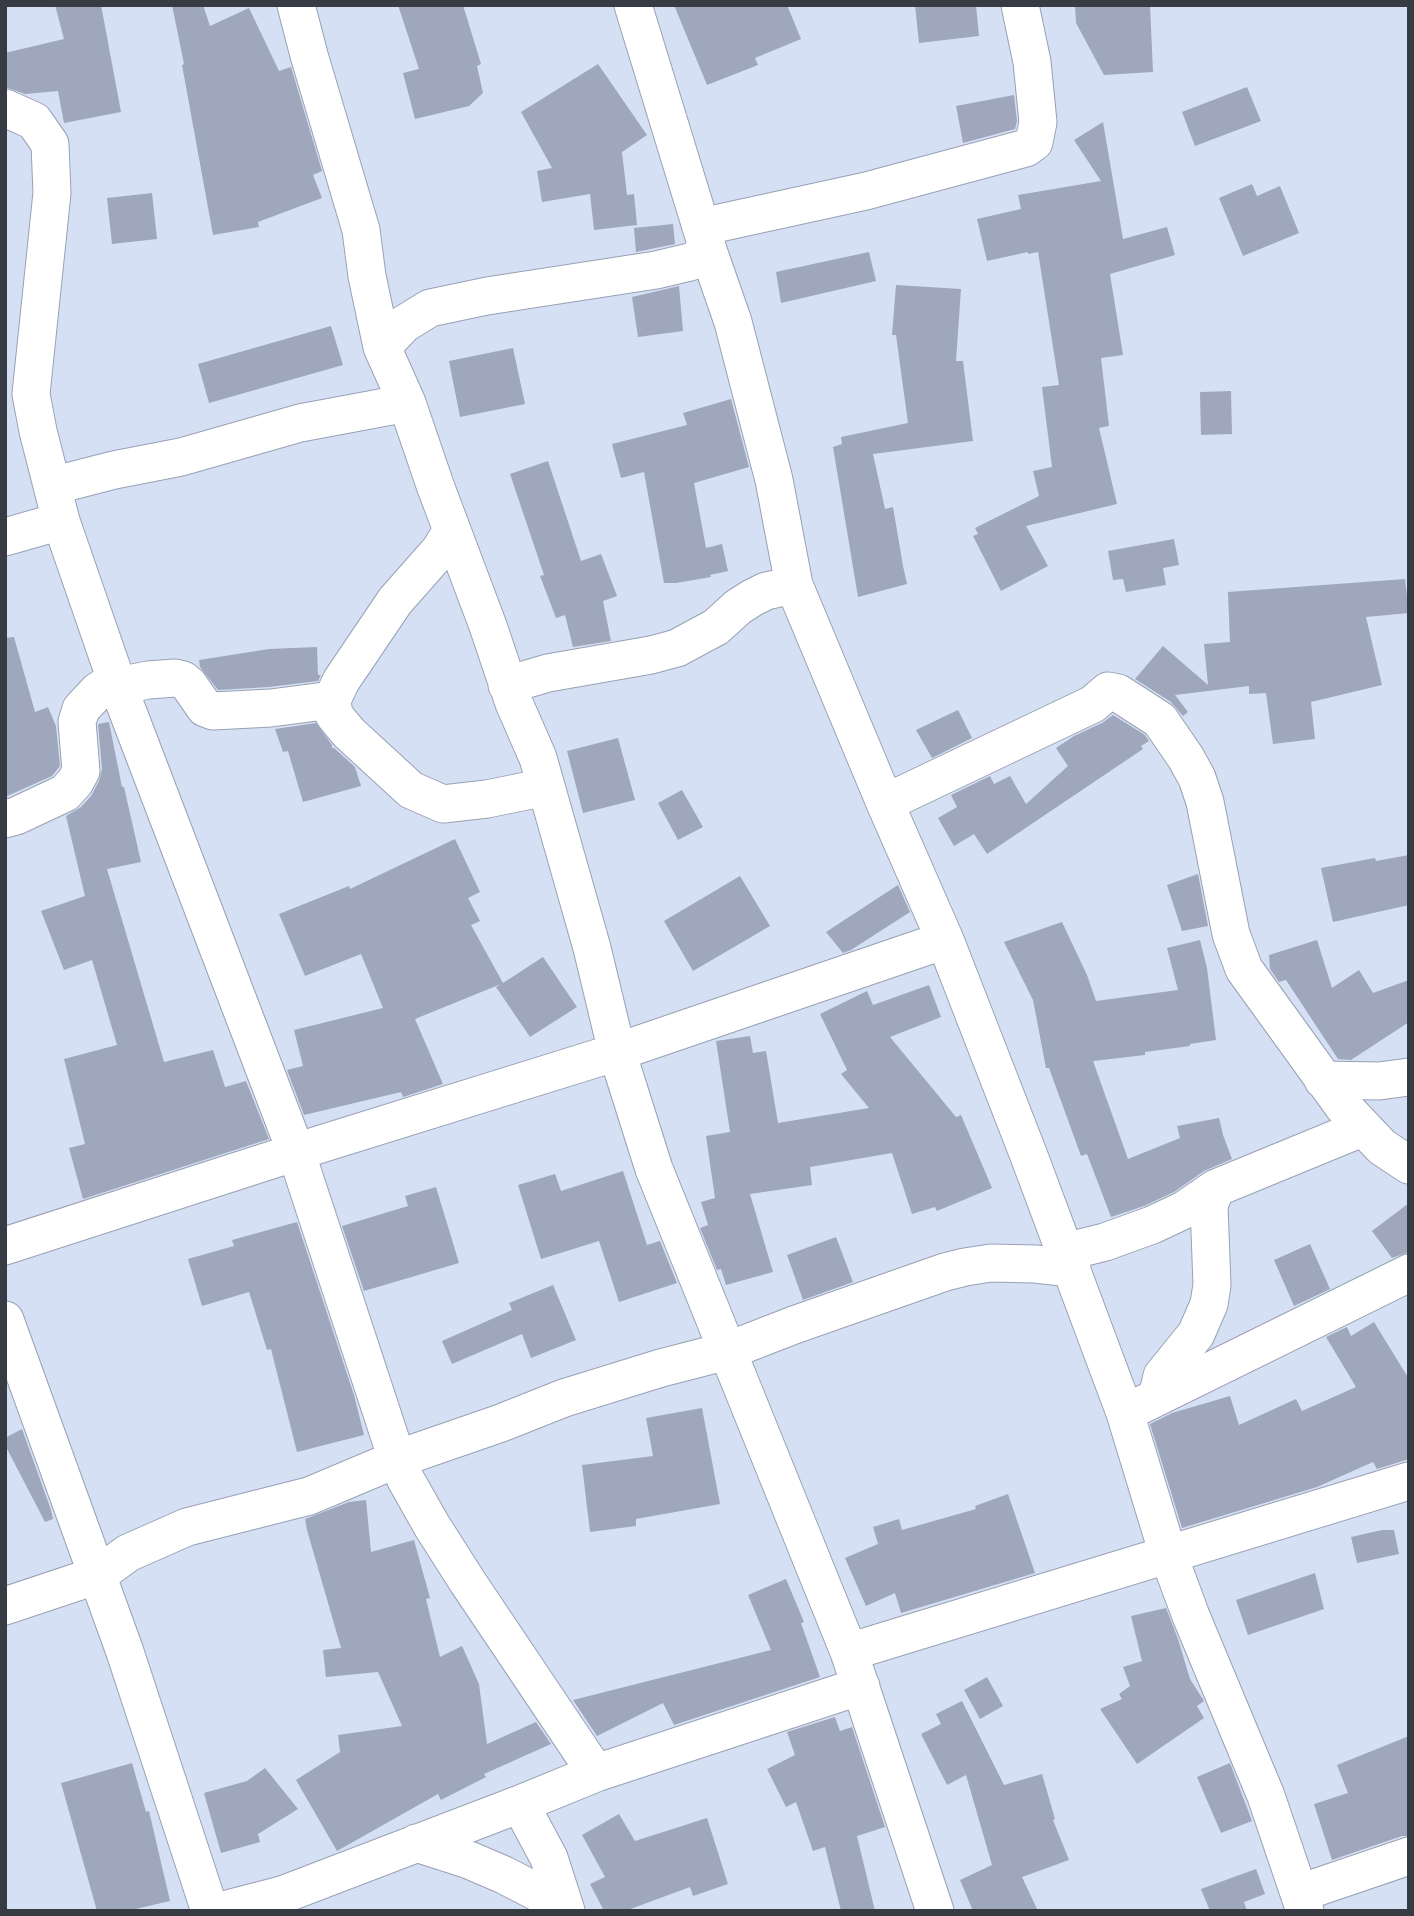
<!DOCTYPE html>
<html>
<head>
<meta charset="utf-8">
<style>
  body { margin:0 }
  #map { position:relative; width:1414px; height:1916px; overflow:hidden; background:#d6e0f4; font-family:Spectral,serif }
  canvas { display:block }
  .frame { position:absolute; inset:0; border:7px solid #373b43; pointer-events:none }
</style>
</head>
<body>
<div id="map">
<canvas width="1414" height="1916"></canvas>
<div class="frame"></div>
</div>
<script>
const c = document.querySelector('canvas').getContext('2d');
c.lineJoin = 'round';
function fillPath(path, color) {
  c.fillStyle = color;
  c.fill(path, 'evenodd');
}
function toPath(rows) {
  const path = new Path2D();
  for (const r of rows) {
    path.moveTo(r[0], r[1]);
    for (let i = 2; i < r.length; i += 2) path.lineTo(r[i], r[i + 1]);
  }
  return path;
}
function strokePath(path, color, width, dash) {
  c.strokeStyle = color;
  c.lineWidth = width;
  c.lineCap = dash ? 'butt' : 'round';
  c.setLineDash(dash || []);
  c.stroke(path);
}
fillPath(toPath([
  [55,5,101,5,121,112,64,123,58,91,25,94,5,87,5,53,64,39],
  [172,5,203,5,210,26,249,8,279,71,291,67,322,171,313,175,322,198,258,222,259,227,213,235,182,65,184,64],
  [398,5,463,5,481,64,477,66,483,93,469,106,415,119,403,73,419,69],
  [674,5,787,5,801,39,755,58,758,65,707,85],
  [915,5,976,5,979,36,919,43],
  [1075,5,1150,5,1153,72,1104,75,1076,23],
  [598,64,647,135,622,152,627,195,634,194,637,225,594,230,590,194,542,202,537,171,552,168,521,112],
  [1247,87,1261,121,1195,146,1182,112],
  [1014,95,1017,121,1015,129,963,143,956,106],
  [1103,122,1123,239,1167,227,1175,255,1110,274,1123,355,1101,358,1109,426,1099,428,1117,504,1026,526,1048,566,1001,591,973,536,978,534,975,528,1039,496,1033,471,1052,467,1042,387,1059,385,1038,252,1028,254,1028,252,987,261,977,219,1021,209,1018,195,1101,181,1074,140],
  [1252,184,1257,196,1280,186,1299,233,1243,256,1219,198],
  [152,193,157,239,112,244,107,198],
  [673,224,675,244,636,252,634,228],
  [869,252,876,281,781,303,776,272],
  [896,285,961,289,956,361,963,361,973,441,873,454,885,509,893,507,903,566,907,584,858,597,833,447,842,444,841,437,908,423,896,335,892,335],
  [679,286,683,331,638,337,632,297],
  [331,326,343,365,209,403,198,364],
  [513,348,525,404,460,417,449,361],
  [1231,391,1232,434,1201,435,1200,392],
  [731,399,749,467,694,483,706,548,722,544,728,571,710,575,711,577,676,583,664,583,644,472,621,478,612,444,687,425,683,413],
  [548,461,581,561,601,554,617,596,603,601,611,641,573,647,565,615,556,618,540,576,544,575,510,474],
  [1174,539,1179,565,1163,568,1166,585,1126,592,1123,579,1113,580,1108,551],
  [1405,579,1409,613,1366,617,1382,685,1311,702,1315,739,1273,744,1266,693,1249,694,1249,686,1175,695,1188,712,1183,716,1171,702,1135,679,1163,646,1208,685,1204,644,1230,642,1228,592],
  [14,637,35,712,48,707,56,726,60,766,52,776,5,797,5,638],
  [317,647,318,675,321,675,318,681,269,687,218,690,200,667,199,660,269,649],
  [958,710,972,738,932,758,916,730],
  [1113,715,1145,735,1149,741,1141,746,1143,749,987,854,974,834,954,846,938,818,957,807,951,795,990,776,994,784,1010,776,1026,804,1068,766,1056,748,1074,736,1102,723],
  [109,722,122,787,124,787,141,862,107,869,164,1062,213,1050,225,1087,246,1081,269,1139,83,1199,69,1148,85,1144,64,1059,117,1045,92,960,64,970,41,911,85,896,66,816,81,807,91,796,99,781,102,769,98,724],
  [316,723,332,745,332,748,334,748,355,767,361,786,303,802,288,751,283,752,275,729],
  [618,738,635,800,583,813,567,751],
  [682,790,703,827,678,840,658,803],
  [455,839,480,892,468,898,480,921,471,925,503,983,543,957,577,1007,530,1037,496,987,501,984,415,1019,443,1084,403,1097,401,1092,304,1115,287,1070,303,1066,294,1030,383,1008,361,954,305,976,279,914,349,886,350,889],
  [1409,855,1409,905,1333,922,1321,868,1375,858,1376,861],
  [1198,874,1208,926,1182,931,1167,885],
  [740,876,770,926,693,971,664,921],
  [898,885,910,912,851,950,843,953,826,932],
  [1062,922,1087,975,1096,1001,1178,990,1167,948,1200,940,1207,968,1216,1040,1190,1044,1190,1046,1145,1052,1145,1055,1093,1061,1128,1159,1180,1138,1177,1126,1219,1118,1223,1135,1232,1159,1204,1171,1174,1192,1144,1206,1111,1217,1087,1154,1081,1156,1049,1068,1046,1068,1033,1000,1004,942],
  [1317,940,1332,988,1359,970,1373,993,1409,980,1409,1022,1351,1060,1338,1059,1286,980,1279,982,1270,969,1269,955],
  [929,985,941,1017,890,1037,956,1117,961,1115,992,1188,937,1211,935,1207,912,1214,892,1153,810,1167,812,1185,750,1194,773,1272,726,1285,721,1269,717,1270,700,1228,708,1225,701,1202,715,1198,706,1136,730,1132,716,1041,750,1036,753,1053,766,1051,778,1123,869,1108,841,1074,847,1070,820,1014,867,991,873,1005],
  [623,1171,647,1245,660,1241,677,1283,619,1302,599,1241,541,1259,518,1185,555,1174,561,1191],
  [436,1187,459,1263,364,1291,342,1226,408,1206,405,1196],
  [1409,1203,1409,1252,1392,1258,1372,1231],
  [297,1222,354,1395,364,1435,297,1452,271,1349,267,1350,249,1292,202,1306,188,1259,234,1246,232,1240],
  [836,1237,853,1282,803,1300,787,1255],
  [1310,1244,1330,1289,1294,1306,1274,1260],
  [553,1285,576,1340,531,1358,522,1334,452,1364,442,1341,512,1310,509,1303],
  [1374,1322,1409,1379,1409,1459,1377,1469,1373,1462,1317,1487,1182,1528,1150,1424,1172,1413,1230,1396,1239,1425,1296,1399,1302,1411,1356,1387,1326,1337,1347,1327,1351,1336],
  [702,1408,720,1504,636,1519,636,1526,590,1532,582,1465,653,1456,646,1418],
  [22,1429,51,1510,53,1519,45,1522,5,1445,5,1438],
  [1008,1494,1035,1573,901,1613,895,1593,866,1606,845,1558,878,1544,873,1527,899,1519,902,1530,976,1509,975,1506],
  [366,1500,371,1552,414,1540,430,1598,426,1599,440,1657,462,1646,479,1684,487,1744,536,1722,551,1744,484,1774,486,1777,441,1800,438,1794,337,1851,296,1780,340,1752,338,1735,402,1726,378,1672,326,1677,323,1650,341,1648,307,1530,305,1519,349,1502],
  [1382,1530,1394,1530,1399,1554,1357,1563,1351,1537],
  [1315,1573,1324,1609,1248,1635,1236,1600],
  [786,1579,804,1622,801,1623,820,1677,674,1725,663,1703,597,1736,573,1700,771,1650,748,1595],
  [1166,1608,1178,1639,1190,1679,1204,1701,1197,1706,1204,1718,1137,1764,1100,1709,1122,1699,1119,1694,1130,1686,1123,1667,1142,1661,1131,1616],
  [987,1677,1003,1706,980,1719,964,1690],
  [962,1701,1004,1785,1042,1774,1055,1819,1053,1820,1069,1860,1022,1877,1038,1911,973,1911,960,1880,992,1865,966,1775,947,1785,921,1734,941,1724,936,1714],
  [835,1717,840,1731,852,1727,885,1827,857,1836,875,1911,841,1911,825,1847,813,1851,796,1802,786,1807,767,1769,795,1755,787,1732],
  [1409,1736,1409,1836,1402,1836,1332,1860,1314,1804,1348,1793,1337,1765],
  [132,1763,146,1812,149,1811,170,1901,127,1911,97,1911,61,1783],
  [1230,1763,1252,1821,1221,1833,1197,1777],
  [265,1768,298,1809,258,1834,260,1842,221,1853,204,1793,247,1781],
  [619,1814,635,1841,707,1818,728,1884,693,1896,690,1887,625,1911,604,1911,590,1884,605,1877,582,1835],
  [1256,1869,1265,1894,1244,1902,1247,1911,1210,1911,1201,1889]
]), '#9ea7bb');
const minor = toPath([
  [296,5,309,55,361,230,367,276,382,347,407,403,435,485,488,626,514,703,538,758,592,948,617,1052,654,1169,849,1652,935,1911],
  [633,5,709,253,733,322,774,480,794,585,885,803,945,940,1029,1156,1125,1413,1168,1554,1191,1616,1266,1796,1305,1911],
  [5,108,34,121,50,144,52,193,31,394,38,431,61,521,118,686,296,1152,397,1459,406,1480,432,1526,467,1581,596,1773],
  [701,227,866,191,1026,148,1034,142,1038,122,1032,62,1020,5],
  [382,347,404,324,430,308,487,296,656,270,690,262,709,253],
  [52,486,114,470,181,457,300,423,407,403],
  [5,537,61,521],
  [507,685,548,673,651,655,677,648,716,627,738,607,752,598,766,591,794,585],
  [118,686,148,680,175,678,183,680,189,685,205,708,213,711,271,708,332,700,334,715,349,733,411,790,443,804,487,799,546,787],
  [332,700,341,681,395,601,440,550,452,530],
  [885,803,1093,704,1108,691,1118,693,1160,720,1186,758,1197,778,1205,802,1231,934,1244,969,1343,1106,1382,1147,1409,1165],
  [5,819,16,816,65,793,75,782,81,771,77,722,81,709,98,691,116,679],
  [1323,1080,1379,1081,1409,1077],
  [5,1246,321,1144,617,1052,945,940],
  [1065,1252,1105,1242,1152,1225,1184,1210,1216,1188,1362,1128],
  [5,1320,125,1652,210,1911],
  [1157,1397,1162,1376,1196,1334,1209,1304,1212,1285,1209,1205,1216,1188],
  [1125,1413,1409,1273],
  [5,1606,98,1575,128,1553,187,1527,309,1496,397,1459,501,1423,564,1398,661,1368,727,1351,794,1325,945,1272,965,1267,991,1263,1035,1264,1072,1268],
  [849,1652,1409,1481],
  [520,1804,549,1858,566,1911],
  [416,1843,469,1860,504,1875,564,1906],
  [1300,1893,1409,1856],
  [220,1911,282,1895,520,1804,596,1773,861,1686]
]);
strokePath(minor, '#98a1b4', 39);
strokePath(minor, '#fff', 37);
</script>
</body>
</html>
